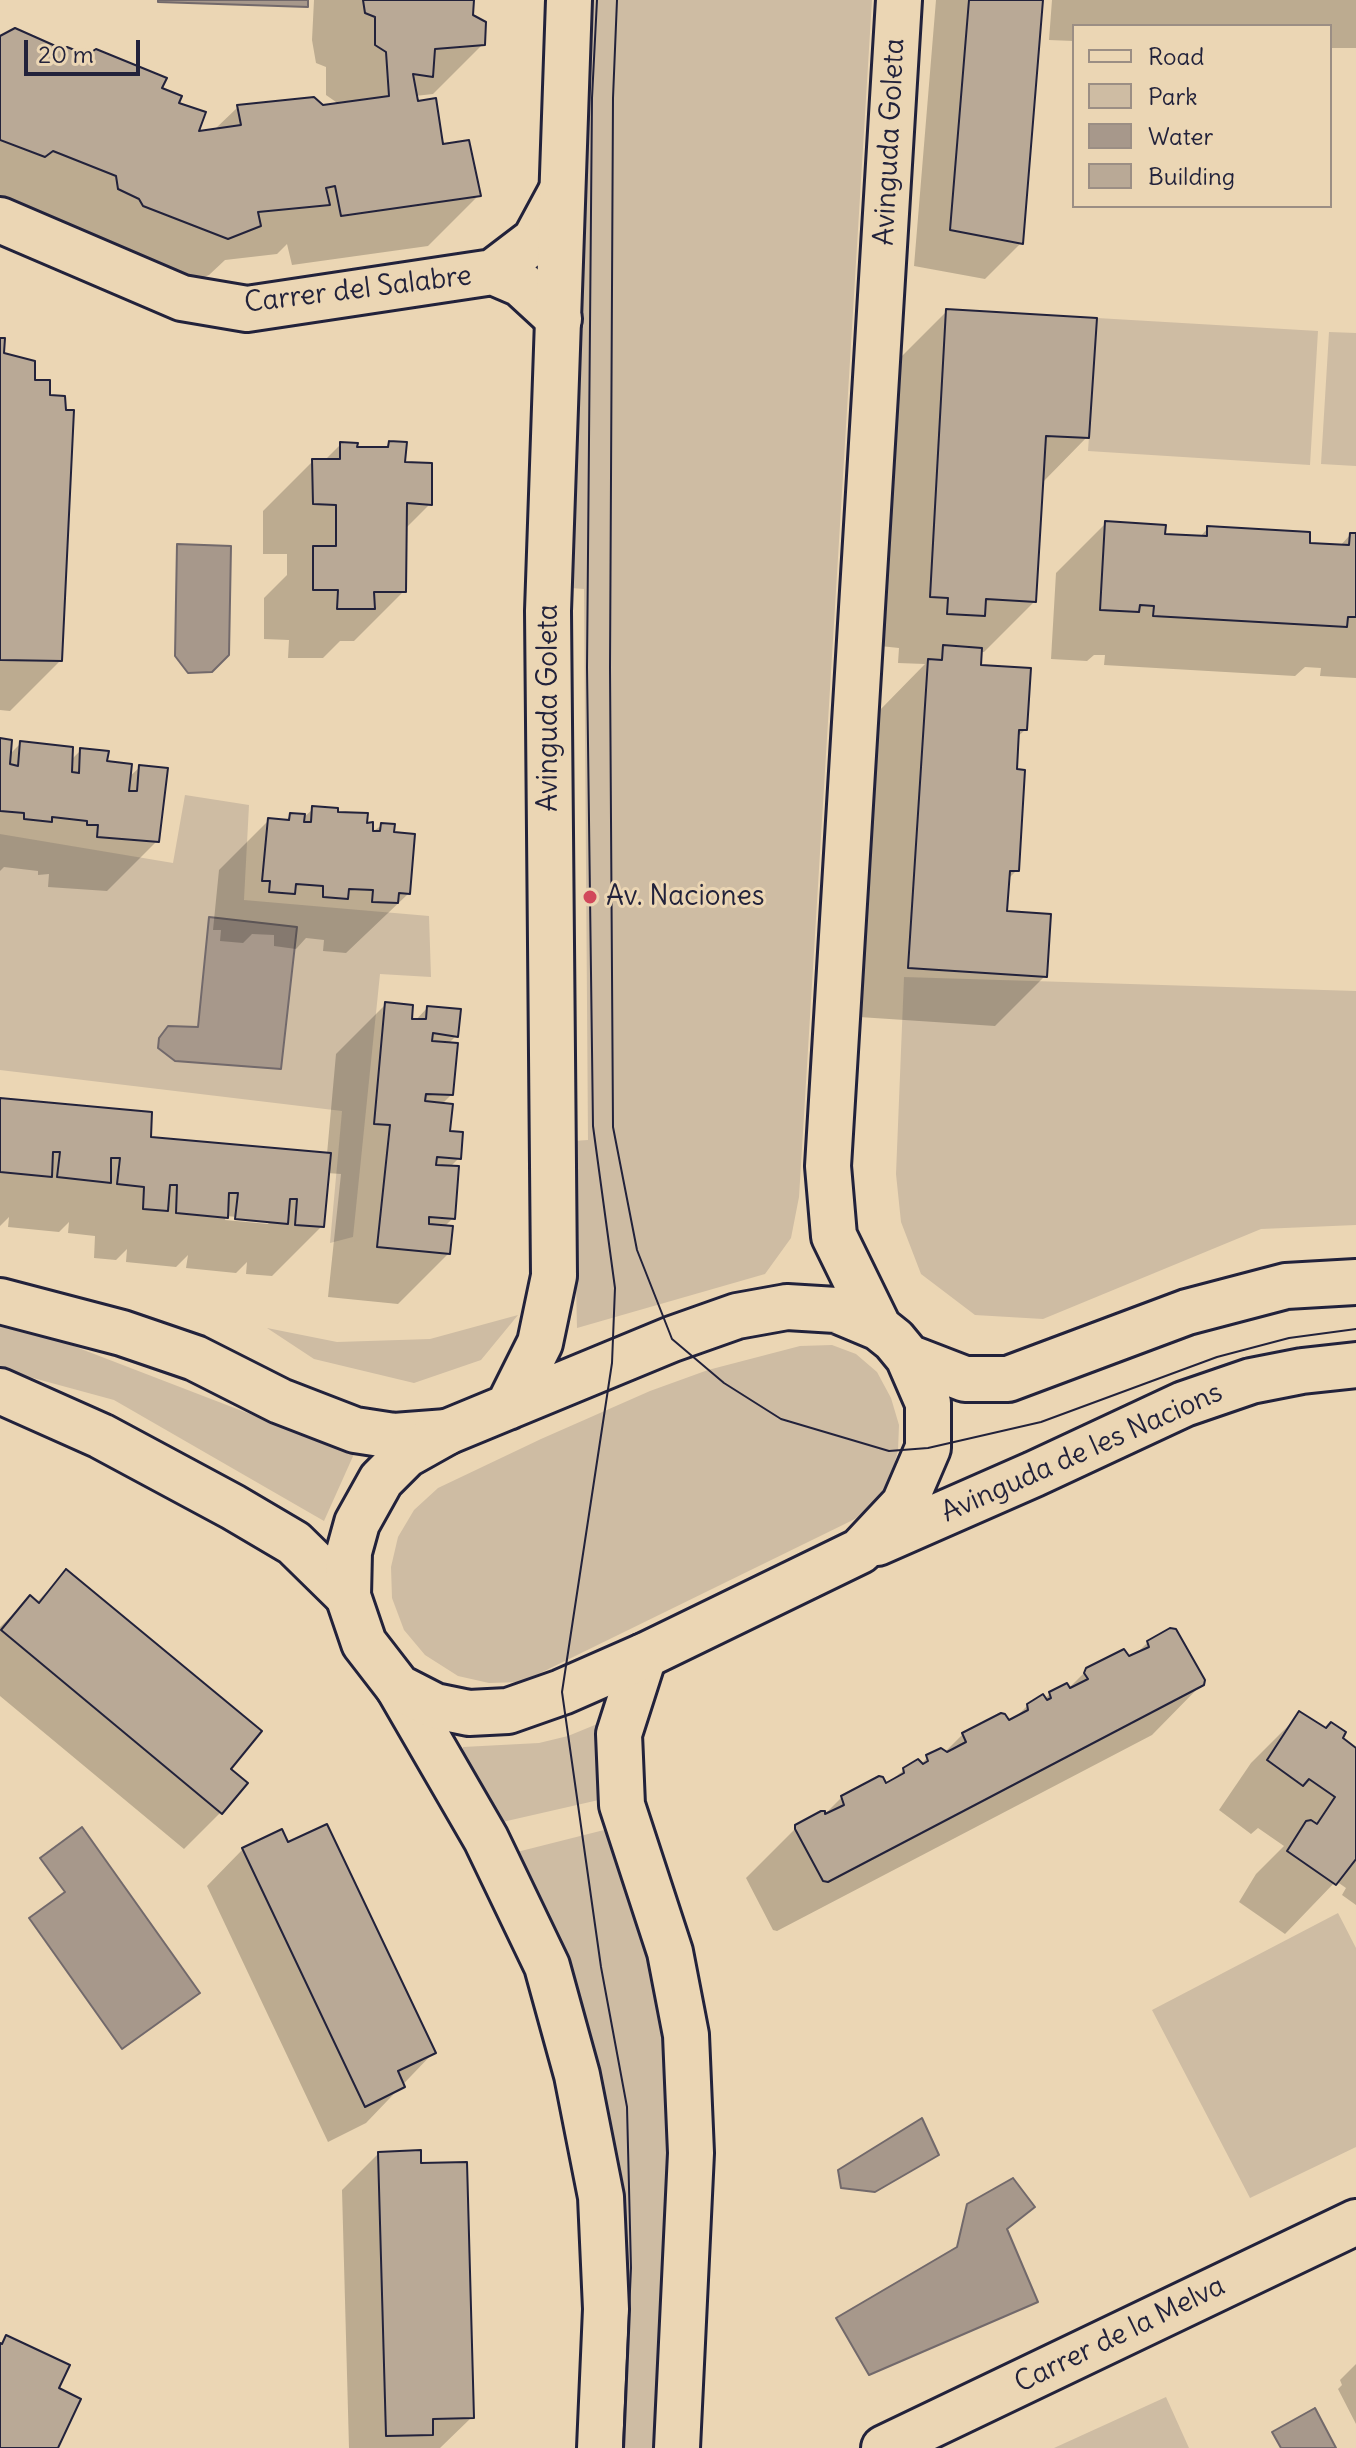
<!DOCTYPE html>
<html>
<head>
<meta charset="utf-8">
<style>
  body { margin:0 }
  #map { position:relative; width:1356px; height:2448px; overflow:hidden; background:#ebd6b4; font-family:Delius,sans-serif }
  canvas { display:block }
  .legend { position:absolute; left:1072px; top:24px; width:260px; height:184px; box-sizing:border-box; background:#ebd6b4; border:2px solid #9b8e84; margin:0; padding:10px 14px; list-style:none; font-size:24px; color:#22223b }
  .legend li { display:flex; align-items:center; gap:16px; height:40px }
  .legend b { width:40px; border:2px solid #9b8e84 }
  .scale { position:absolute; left:24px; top:40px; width:116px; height:36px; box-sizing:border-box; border:4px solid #22223b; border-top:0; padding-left:10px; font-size:24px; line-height:28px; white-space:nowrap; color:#22223b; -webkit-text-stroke:6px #ebd6b4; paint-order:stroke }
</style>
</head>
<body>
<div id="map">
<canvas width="1356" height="2448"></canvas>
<ul class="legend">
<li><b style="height:10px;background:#ebd6b4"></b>Road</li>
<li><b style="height:22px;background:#cebca3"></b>Park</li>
<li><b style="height:22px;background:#a7988b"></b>Water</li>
<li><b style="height:22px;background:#b9a996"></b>Building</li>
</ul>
<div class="scale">20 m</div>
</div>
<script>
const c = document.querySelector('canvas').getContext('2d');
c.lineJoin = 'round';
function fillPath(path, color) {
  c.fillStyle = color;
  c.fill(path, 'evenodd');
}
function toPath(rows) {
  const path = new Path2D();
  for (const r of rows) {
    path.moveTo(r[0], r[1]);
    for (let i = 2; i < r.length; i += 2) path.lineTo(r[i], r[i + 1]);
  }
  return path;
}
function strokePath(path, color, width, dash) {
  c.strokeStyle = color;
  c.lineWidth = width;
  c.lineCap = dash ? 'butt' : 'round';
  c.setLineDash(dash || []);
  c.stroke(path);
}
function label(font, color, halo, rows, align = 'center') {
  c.font = font + ' Delius,sans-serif';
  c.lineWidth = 6;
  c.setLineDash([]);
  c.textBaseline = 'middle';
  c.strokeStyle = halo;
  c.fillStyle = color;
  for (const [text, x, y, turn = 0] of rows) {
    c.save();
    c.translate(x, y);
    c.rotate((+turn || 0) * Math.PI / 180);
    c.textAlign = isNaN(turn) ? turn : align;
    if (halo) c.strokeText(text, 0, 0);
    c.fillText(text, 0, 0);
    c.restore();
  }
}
fillPath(toPath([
  [581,0,872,0,799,1197,791,1238,765,1274,577,1328,573,1141,588,1140,584,589,571,588],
  [1097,318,1318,331,1310,465,1088,451],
  [1329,332,1356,333,1356,466,1321,464],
  [185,795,249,805,244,900,429,916,431,977,380,974,353,1237,330,1243,342,1111,0,1070,0,834,173,863],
  [904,977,1356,991,1356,1225,1261,1229,1043,1319,975,1315,921,1274,901,1222,896,1174],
  [518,1315,481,1360,414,1383,314,1359,267,1328,337,1342,430,1339],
  [0,1327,50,1337,354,1454,324,1521,114,1400,0,1369],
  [832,1345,856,1354,877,1372,891,1398,899,1425,898,1450,892,1474,877,1501,855,1519,522,1682,489,1683,458,1676,425,1655,404,1630,392,1598,391,1567,398,1537,414,1510,438,1488,541,1439,650,1391,708,1370,800,1346],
  [607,1720,603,1799,498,1823,462,1756,463,1747,539,1743,568,1736],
  [608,1829,655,1972,675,2103,660,2448,620,2448,627,2309,620,2200,513,1853],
  [1338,1913,1356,1948,1356,2147,1250,2198,1152,2010],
  [1166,2397,1189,2448,1054,2448]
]), '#cebca3');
const water = toPath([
  [158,0,308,0,308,7,158,2,158,0],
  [177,544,231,546,229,655,212,672,188,673,175,656,177,544],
  [209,917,297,927,281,1069,175,1061,158,1048,159,1038,168,1026,198,1027,209,917],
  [82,1827,200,1993,122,2049,29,1918,65,1892,40,1858,82,1827],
  [922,2118,939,2155,875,2192,841,2188,838,2170,922,2118],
  [1013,2178,1035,2207,1007,2229,1038,2302,869,2375,836,2318,957,2247,967,2204,1013,2178],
  [1315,2408,1336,2448,1281,2448,1272,2432,1315,2408]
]);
fillPath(water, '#a7988b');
strokePath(water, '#72696b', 2);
fillPath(toPath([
  [314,0,472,0,471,16,483,44,433,94,415,96,441,146,478,196,428,246,292,265,287,244,277,254,225,260,209,275,177,288,0,201,0,38,159,89,176,104,196,133,214,130,238,107,337,105,336,102,326,95,326,67,316,63,312,40],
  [936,0,1041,0,1021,243,985,279,914,266],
  [1052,0,1356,0,1356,48,1330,48,1330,26,1074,26,1074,41,1049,40],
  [947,311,1087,437,1041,484,1034,602,984,652,980,652,979,667,1025,730,1016,738,1017,870,1007,880,1005,913,1045,976,995,1026,859,1017,879,711,925,664,898,663,899,648,880,646,897,361],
  [0,340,1,355,33,382,60,661,10,711,0,710],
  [390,443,430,504,405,529,404,591,354,641,340,641,323,658,288,658,289,640,264,639,264,598,287,575,287,554,263,554,263,511,313,461,324,461,341,444,355,449,384,449],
  [1106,523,1163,536,1199,538,1208,528,1308,544,1339,547,1350,535,1356,535,1356,678,1320,676,1321,668,1305,667,1295,676,1104,665,1105,655,1094,655,1087,661,1051,659,1056,573],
  [0,740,9,755,21,743,70,761,81,750,128,778,140,767,157,841,107,891,48,887,49,874,38,875,38,871,4,867,0,871],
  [313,809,365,825,371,833,382,825,408,894,346,953,323,951,324,940,306,938,296,949,274,946,274,935,252,934,243,943,220,941,221,930,213,930,219,870,269,820,285,822,291,815,302,819],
  [386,1004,410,1021,415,1021,427,1008,456,1036,448,1044,451,1095,442,1104,448,1133,459,1158,450,1167,453,1218,444,1227,448,1254,398,1304,328,1297,341,1174,327,1173,322,1226,272,1276,246,1274,247,1262,236,1273,186,1268,188,1255,176,1267,126,1262,127,1249,116,1260,94,1258,95,1236,68,1233,69,1222,59,1232,8,1227,9,1217,0,1226,0,1100,149,1138,327,1154,336,1054],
  [226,1216,271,1220,268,1224,225,1220],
  [66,1572,228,1770,221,1812,184,1849,0,1696,0,1627,30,1598,36,1603],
  [1170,1630,1202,1684,1152,1735,777,1931,773,1930,746,1878,796,1828,823,1816,842,1797,885,1785,904,1770,921,1764,928,1757,945,1752,963,1734,1014,1719,1028,1705,1044,1699,1050,1694,1068,1689,1087,1670,1134,1656,1147,1643],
  [1301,1713,1356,1750,1356,1905,1342,1895,1346,1888,1336,1881,1285,1934,1239,1902,1256,1874,1284,1846,1258,1828,1251,1834,1219,1810,1251,1763],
  [287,1845,434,2052,366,2123,328,2142,207,1886,243,1849],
  [378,2154,420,2165,472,2417,440,2448,349,2448,342,2190],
  [1356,2364,1356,2424,1338,2389,1342,2385,1340,2380]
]), '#0003');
const building = toPath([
  [363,0,474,0,473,15,486,22,485,45,435,49,433,77,413,74,418,101,436,98,443,144,469,140,481,196,341,216,335,186,326,188,330,205,258,212,261,226,228,239,143,206,139,199,118,189,116,176,53,151,45,157,0,140,0,36,15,28,60,48,67,47,87,55,96,49,167,78,162,88,182,96,179,103,206,112,199,131,241,125,237,105,314,97,323,105,389,96,386,52,375,45,375,17,365,13,363,0],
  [969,0,1043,0,1023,244,950,230,969,0],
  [946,309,1097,318,1089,438,1046,436,1036,602,986,599,985,616,947,614,948,598,930,597,946,309],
  [0,338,5,338,4,353,35,361,35,380,50,380,50,395,65,396,66,410,74,410,62,661,0,660,0,338],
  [389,441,407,442,405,462,432,463,432,505,407,503,406,592,374,592,375,609,337,609,338,590,313,590,313,546,336,546,336,505,313,504,312,459,340,459,340,442,358,443,357,447,388,447,389,441],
  [1105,521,1166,525,1165,534,1207,536,1207,526,1310,532,1310,543,1349,545,1350,533,1356,533,1356,617,1348,617,1347,627,1153,616,1154,606,1140,605,1139,612,1100,610,1105,521],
  [943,645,982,648,981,665,1031,668,1027,730,1019,730,1017,769,1025,770,1019,871,1010,871,1007,911,1051,914,1047,977,908,968,928,659,942,660,943,645],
  [0,738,12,740,10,764,18,766,20,741,73,747,72,772,79,773,80,748,109,751,107,761,132,764,129,791,137,791,139,765,168,768,159,842,97,837,98,825,87,825,87,821,52,817,52,822,24,819,24,813,0,811,0,738],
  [312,806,338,808,338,812,368,813,367,823,373,822,373,831,380,831,381,823,395,824,394,832,415,834,410,894,399,893,398,903,372,902,373,890,349,889,348,899,323,897,323,886,296,884,295,894,269,892,270,881,262,881,268,818,289,820,290,813,305,814,304,822,311,822,312,806],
  [385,1002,413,1005,412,1019,426,1019,427,1006,461,1009,458,1037,433,1033,432,1041,458,1043,453,1095,426,1094,425,1101,453,1104,450,1131,463,1132,461,1159,437,1157,436,1165,459,1166,455,1219,429,1217,429,1224,453,1226,450,1254,377,1247,390,1125,374,1124,385,1002],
  [0,1098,152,1112,151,1137,331,1153,324,1227,295,1225,297,1199,290,1199,288,1224,235,1219,238,1193,229,1193,228,1218,176,1213,177,1185,170,1185,168,1211,143,1209,144,1187,117,1184,120,1158,111,1158,111,1183,57,1177,60,1152,53,1152,52,1177,0,1172,0,1098],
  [66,1569,262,1731,231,1769,248,1783,222,1814,1,1630,30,1595,39,1603,66,1569],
  [1170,1628,1176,1629,1205,1680,1204,1685,828,1882,823,1881,795,1829,795,1825,821,1811,825,1811,825,1814,844,1805,841,1796,879,1776,883,1777,886,1783,904,1773,903,1768,918,1759,923,1764,928,1761,926,1755,941,1748,947,1752,966,1742,962,1733,1001,1713,1005,1714,1009,1720,1028,1710,1027,1704,1043,1694,1047,1700,1051,1698,1049,1692,1067,1683,1070,1688,1088,1679,1084,1673,1086,1668,1124,1649,1129,1656,1149,1647,1147,1641,1170,1628],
  [1299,1711,1326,1728,1331,1722,1346,1732,1343,1738,1356,1748,1356,1859,1336,1885,1287,1851,1306,1821,1311,1820,1317,1824,1335,1797,1309,1779,1303,1786,1267,1760,1299,1711],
  [327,1824,436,2053,398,2071,405,2087,365,2107,242,1848,282,1829,288,1842,327,1824],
  [421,2150,421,2163,467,2162,474,2418,433,2419,433,2435,386,2436,378,2152,421,2150],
  [6,2335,70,2365,59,2388,81,2399,58,2448,0,2448,0,2343,2,2344,6,2335]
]);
fillPath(building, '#b9a996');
strokePath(building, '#22223b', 2);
const minor = toPath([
  [0,220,182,298,247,309,493,272,521,284,559,319],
  [493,272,535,240,562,190],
  [0,1301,122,1333,195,1358,280,1401,355,1430,394,1436,447,1432],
  [0,1391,101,1436,233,1507,294,1543,348,1596],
  [644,1656,619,1734,622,1805,670,1952,686,2035,691,2153,677,2448],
  [398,1687,486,1839,547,1966,577,2075,601,2197,606,2309,600,2448],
  [884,2448,1356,2222]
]);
const major = toPath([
  [787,1307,836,1310,879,1328,894,1340,908,1357,928,1403,928,1448,904,1504,860,1551,644,1656,562,1692,508,1711,469,1713,435,1706,398,1687,364,1643,348,1596,349,1552,357,1523,381,1480,406,1455,447,1432,672,1339,737,1316,787,1307],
  [879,1328,834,1236,828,1166,899,0],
  [908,1357,965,1379,1008,1379,1187,1312,1286,1286,1356,1282],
  [508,1407,540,1343,554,1276,548,611,569,0],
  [877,1543,1034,1474,1184,1404,1251,1381,1302,1371,1356,1365]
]);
strokePath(minor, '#22223b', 50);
strokePath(major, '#22223b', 50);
strokePath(minor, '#ebd6b4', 44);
strokePath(major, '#ebd6b4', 44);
strokePath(toPath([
  [597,0,592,98,587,667,593,1126,615,1288,612,1363,562,1692,601,1967,627,2107,631,2268,623,2448],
  [617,0,613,98,610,667,613,1127,637,1250,672,1339,724,1383,781,1419,889,1451,928,1448,1041,1422,1217,1357,1289,1338,1356,1329]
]), '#22223b', 2);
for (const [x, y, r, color] of [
  [590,897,8,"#d1495b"]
]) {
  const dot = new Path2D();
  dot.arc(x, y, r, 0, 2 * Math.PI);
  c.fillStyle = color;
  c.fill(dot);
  strokePath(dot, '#ebd6b4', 3);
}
label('28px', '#22223b', '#ebd6b4', [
  ["Avinguda Goleta",890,142,-87],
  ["Carrer del Salabre",358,290,-7],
  ["Avinguda Goleta",549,708,-90],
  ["Avinguda de les Nacions",1082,1453,-24],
  ["Carrer de la Melva",1120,2335,-26]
]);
label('28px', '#22223b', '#ebd6b4', [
  ["Av. Naciones",606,897]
], 'left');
</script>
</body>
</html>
